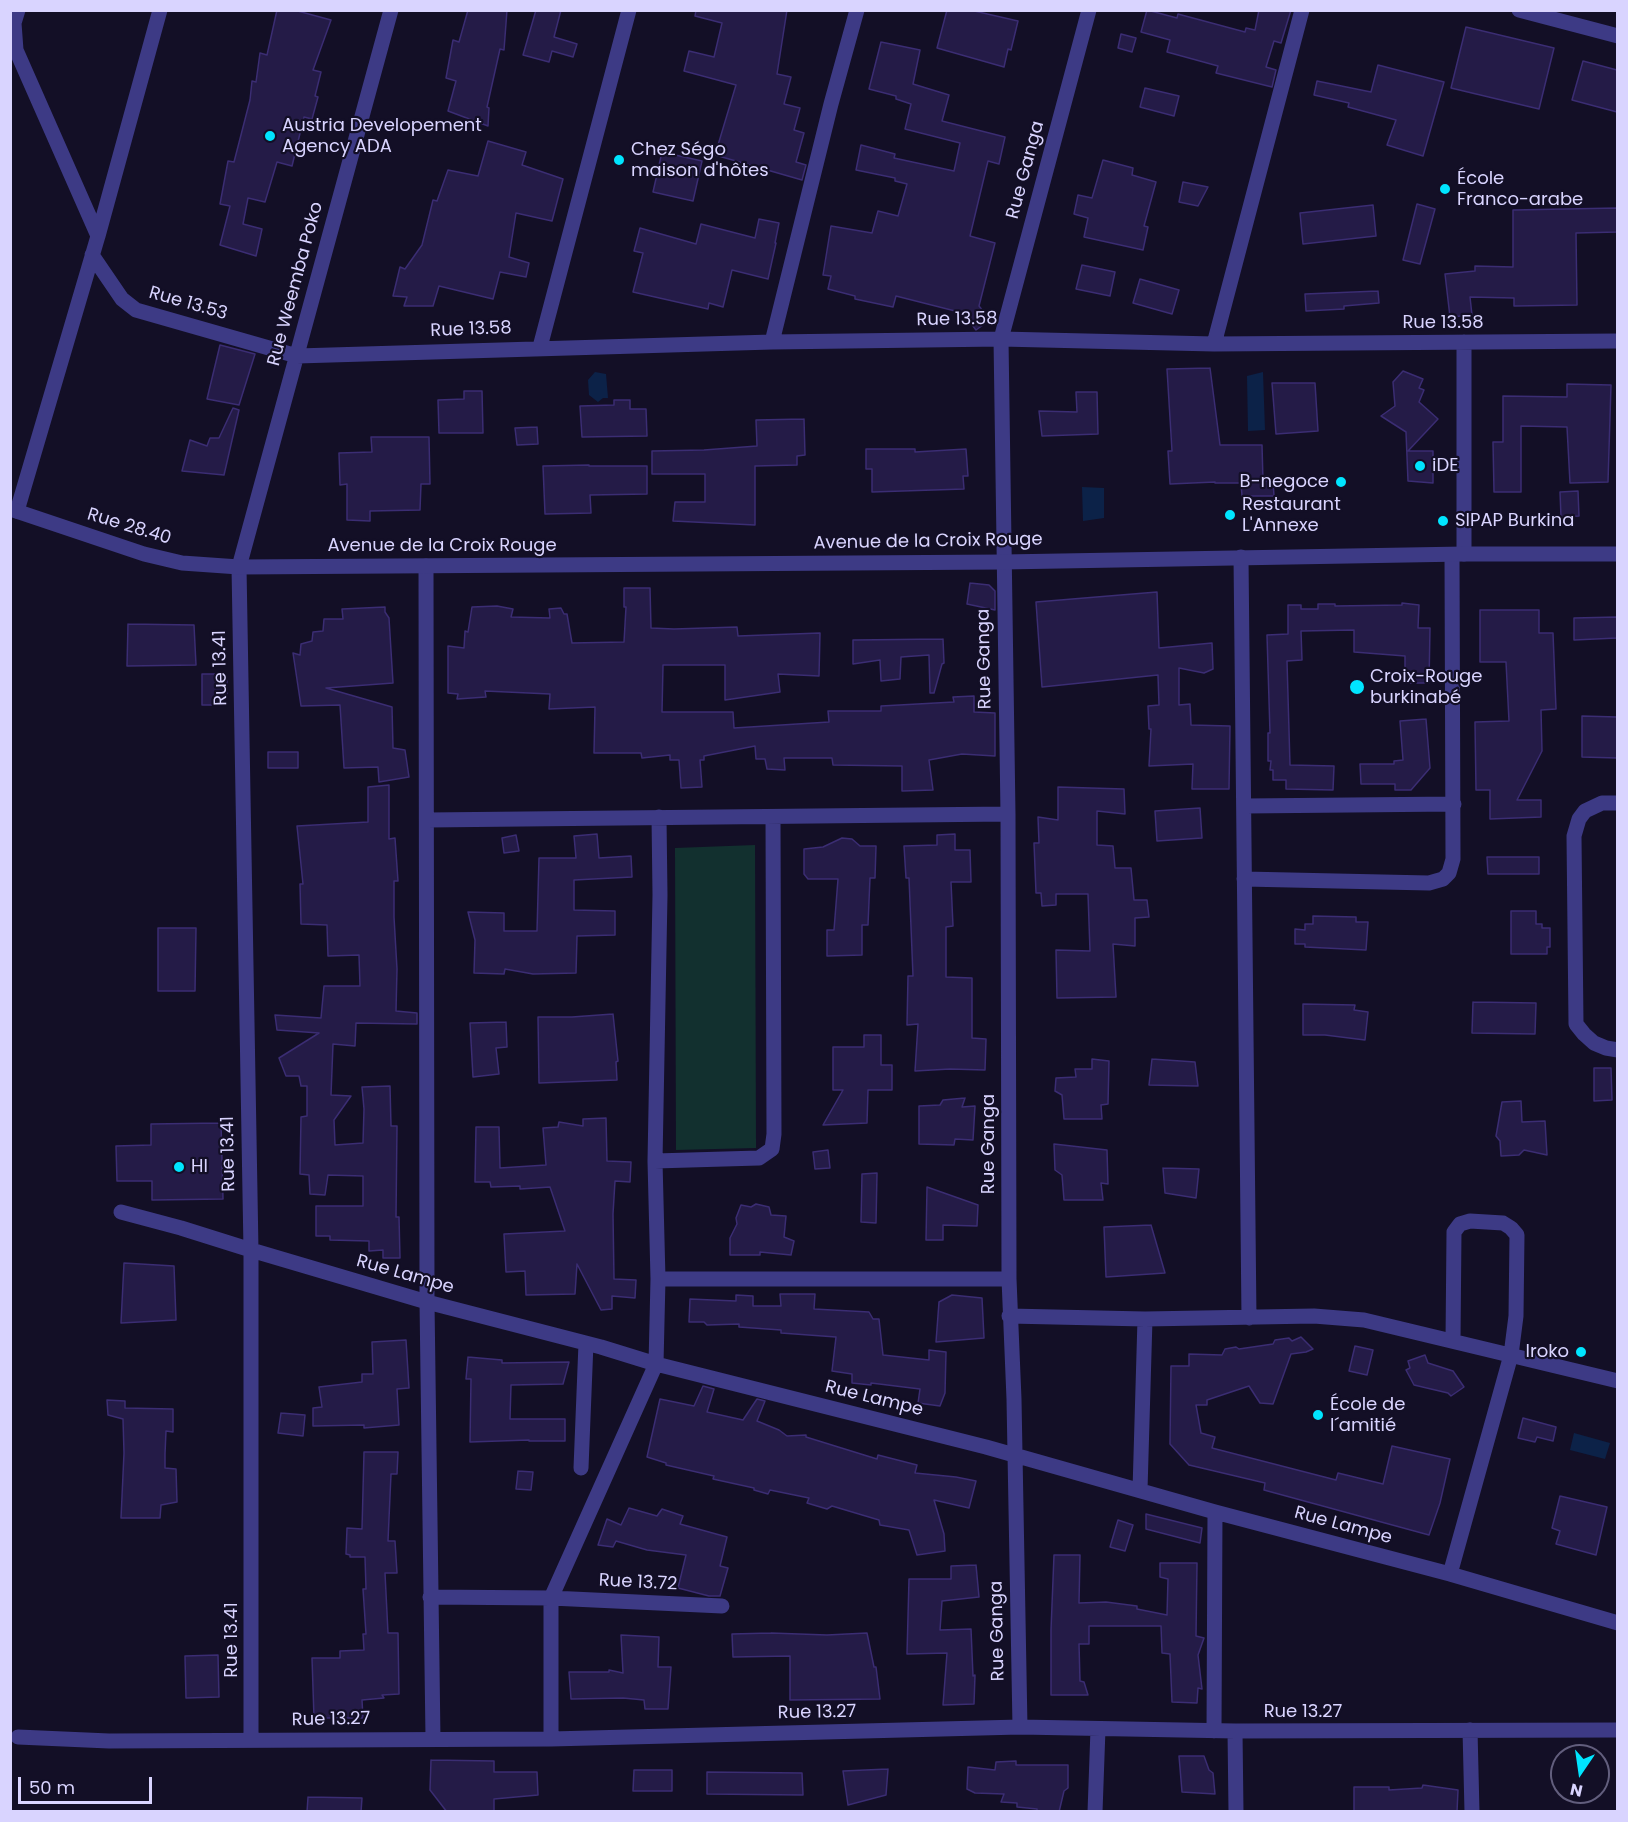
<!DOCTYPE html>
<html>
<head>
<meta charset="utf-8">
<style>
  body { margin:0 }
  #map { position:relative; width:1628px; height:1822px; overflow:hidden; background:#130f26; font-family:Poppins,sans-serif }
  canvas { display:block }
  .frame { position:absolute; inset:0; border:12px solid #d9d4ff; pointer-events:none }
  .north { position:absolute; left:1550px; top:1744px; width:60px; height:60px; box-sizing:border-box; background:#130f26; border:2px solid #625e7d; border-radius:50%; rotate:193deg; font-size:16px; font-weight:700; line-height:24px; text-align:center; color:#d9d4ff }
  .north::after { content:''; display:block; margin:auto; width:21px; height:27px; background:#00e5ff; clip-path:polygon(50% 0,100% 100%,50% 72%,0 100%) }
  .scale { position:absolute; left:18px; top:1777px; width:134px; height:27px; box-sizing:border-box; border:3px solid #d9d4ff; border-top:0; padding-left:8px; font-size:18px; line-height:21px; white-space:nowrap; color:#d9d4ff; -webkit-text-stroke:4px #130f26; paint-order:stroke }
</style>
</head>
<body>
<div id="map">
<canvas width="1628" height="1822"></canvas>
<div class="frame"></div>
<div class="north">N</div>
<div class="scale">50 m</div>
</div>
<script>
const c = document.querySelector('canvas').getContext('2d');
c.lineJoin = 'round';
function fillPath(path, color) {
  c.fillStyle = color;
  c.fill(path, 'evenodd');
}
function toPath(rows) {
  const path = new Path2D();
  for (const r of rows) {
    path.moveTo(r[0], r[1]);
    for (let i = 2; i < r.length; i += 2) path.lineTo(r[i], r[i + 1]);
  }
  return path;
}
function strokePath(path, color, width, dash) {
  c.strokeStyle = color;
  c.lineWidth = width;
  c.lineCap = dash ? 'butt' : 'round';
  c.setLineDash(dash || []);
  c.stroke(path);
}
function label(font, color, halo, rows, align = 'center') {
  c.font = font + ' Poppins,sans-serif';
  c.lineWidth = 4.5;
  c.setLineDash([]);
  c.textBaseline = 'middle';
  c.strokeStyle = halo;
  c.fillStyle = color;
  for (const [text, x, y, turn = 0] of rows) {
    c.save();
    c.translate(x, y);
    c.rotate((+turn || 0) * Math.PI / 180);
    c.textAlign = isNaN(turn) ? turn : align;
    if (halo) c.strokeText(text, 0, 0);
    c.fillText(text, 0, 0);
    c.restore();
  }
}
fillPath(toPath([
  [755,845,756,1148,676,1150,675,848]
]), '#12302f');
fillPath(toPath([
  [595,372,606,374,608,398,603,398,598,402,589,395,588,380],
  [1263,372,1265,430,1248,431,1247,376],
  [1082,487,1104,488,1104,518,1083,521],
  [1574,1433,1610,1443,1605,1459,1570,1450]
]), '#0c2248');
const building = toPath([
  [277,10,294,10,331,20,313,70,321,72,315,96,318,97,312,119,304,117,292,166,277,162,265,202,248,198,243,224,262,229,256,256,220,245,230,206,220,204,228,161,234,162,250,100,252,81,256,82,260,53,267,55,277,10],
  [468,10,507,10,504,50,500,49,487,107,489,108,488,126,448,111,456,81,446,78,453,40,459,42,468,10],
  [536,10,561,10,554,37,577,44,573,57,552,51,549,62,523,55,536,10],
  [696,10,787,10,777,74,791,77,784,104,800,108,794,130,804,133,796,162,806,165,802,180,715,155,736,85,684,71,689,51,714,57,722,23,695,16,696,10],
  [947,10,970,10,1018,21,1011,50,1008,49,1004,67,937,48,947,10],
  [1147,10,1177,18,1178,14,1245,32,1246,28,1255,30,1259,10,1291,10,1281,43,1274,41,1266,67,1276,70,1272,87,1216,73,1218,66,1167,52,1170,40,1141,32,1147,10],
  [1466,27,1554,48,1539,109,1451,88,1466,27],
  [1121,34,1136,38,1132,52,1118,48,1121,34],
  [881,42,920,50,913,84,949,95,942,121,1005,137,999,164,988,161,970,236,995,243,979,306,990,320,976,330,963,313,896,296,893,307,855,299,855,296,828,289,831,276,823,275,831,226,872,233,878,211,898,216,907,184,895,181,895,178,856,170,861,145,895,154,894,158,954,171,960,143,905,129,911,104,896,99,896,96,869,89,881,42],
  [1583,61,1617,70,1617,112,1572,100,1583,61],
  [1378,65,1444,82,1423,156,1387,145,1396,120,1348,107,1349,103,1314,95,1317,81,1371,92,1378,65],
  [1145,88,1179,96,1174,116,1140,107,1145,88],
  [488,141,526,152,522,165,563,179,552,221,516,213,509,257,529,263,526,277,500,272,493,299,439,286,433,306,404,306,407,297,393,296,400,267,405,269,422,245,433,200,437,201,448,170,478,176,488,141],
  [662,152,702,161,693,201,653,192,662,152],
  [1103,160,1133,168,1132,175,1156,182,1144,226,1148,227,1143,250,1084,237,1088,218,1074,214,1078,195,1092,198,1103,160],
  [1183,182,1208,187,1198,206,1179,202,1183,182],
  [1417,204,1435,209,1420,264,1403,260,1417,204],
  [1373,205,1376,236,1303,244,1300,213,1373,205],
  [1617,208,1617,232,1576,233,1577,305,1514,306,1514,298,1470,297,1472,315,1450,317,1445,274,1475,271,1475,266,1513,267,1513,210,1617,208],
  [759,219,779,223,775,243,776,243,768,279,732,270,723,307,709,303,708,309,633,292,643,253,634,251,640,228,696,244,701,224,755,238,759,219],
  [1082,265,1115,272,1110,296,1076,289,1082,265],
  [1140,279,1179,290,1172,314,1133,303,1140,279],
  [1378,291,1379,303,1344,306,1344,309,1306,311,1305,294,1378,291],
  [220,345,255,354,239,405,207,399,220,345],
  [1210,368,1220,445,1262,445,1263,481,1273,481,1274,496,1242,496,1241,483,1215,483,1215,482,1170,484,1168,451,1172,451,1167,369,1210,368],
  [1403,371,1423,379,1419,388,1424,390,1419,402,1438,419,1408,451,1433,451,1433,483,1408,481,1406,432,1381,416,1395,406,1393,382,1403,371],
  [1272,383,1315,383,1318,431,1276,434,1272,383],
  [1567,384,1611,385,1608,482,1570,483,1567,427,1521,426,1521,492,1494,492,1493,442,1503,442,1503,396,1567,397,1567,384],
  [464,391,482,391,483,433,439,433,438,400,464,399,464,391],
  [1076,392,1097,392,1098,434,1042,436,1039,411,1077,412,1076,392],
  [614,400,630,400,630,409,646,409,647,436,582,437,580,406,614,405,614,400],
  [233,408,239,410,224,475,182,471,190,440,207,446,210,438,219,438,233,408],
  [804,419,805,455,797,456,797,465,755,466,755,525,673,521,675,502,705,502,705,474,652,474,652,451,704,450,757,446,756,420,804,419],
  [537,427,538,444,517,445,515,428,537,427],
  [371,437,429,437,430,484,421,484,420,510,370,511,370,521,347,520,347,484,340,485,339,453,372,452,371,437],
  [866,449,915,449,915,452,966,449,968,476,963,476,964,489,872,492,872,469,866,469,866,449],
  [589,465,589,466,647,466,647,494,590,495,591,513,545,514,543,466,589,465],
  [1578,491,1579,516,1561,517,1560,492,1578,491],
  [970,583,989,585,995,591,995,610,967,604,970,583],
  [624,588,650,588,651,628,674,629,737,627,738,636,820,633,819,676,778,674,780,692,725,700,725,665,663,665,662,712,733,712,734,728,829,722,828,711,881,711,881,706,954,702,953,697,974,696,974,712,995,713,995,756,962,754,929,760,933,790,902,791,902,766,833,765,832,758,784,758,785,770,767,769,765,759,756,759,755,746,704,756,704,760,700,760,702,787,681,788,679,760,670,760,670,755,642,758,641,753,594,753,595,707,549,709,550,694,485,691,486,697,457,699,458,694,448,693,448,646,464,648,465,631,468,632,472,607,497,606,513,609,511,617,550,618,549,609,561,608,564,614,567,614,572,643,624,642,626,607,624,607,624,588],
  [1157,592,1159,648,1212,643,1213,669,1204,673,1179,668,1179,705,1190,704,1191,725,1230,726,1229,789,1192,789,1193,764,1149,766,1151,729,1149,729,1148,706,1159,705,1158,675,1042,687,1036,602,1157,592],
  [1402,603,1419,605,1418,628,1430,628,1429,683,1405,683,1405,656,1354,652,1354,630,1301,631,1302,660,1287,661,1290,765,1334,766,1333,790,1286,789,1286,780,1273,780,1273,770,1270,770,1271,761,1268,761,1268,733,1270,733,1267,635,1288,634,1288,605,1301,605,1301,609,1318,609,1318,604,1335,604,1335,606,1402,605,1402,603],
  [385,607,385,612,389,618,393,683,326,688,392,707,393,748,405,750,409,777,379,782,378,767,344,768,340,705,301,706,293,653,300,655,301,644,312,641,313,632,323,631,324,619,343,619,342,609,385,607],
  [1480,610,1539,610,1539,633,1553,633,1556,709,1541,710,1542,751,1517,800,1541,800,1541,817,1490,819,1490,790,1476,790,1475,722,1509,721,1506,662,1480,662,1480,610],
  [1617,617,1617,638,1574,640,1574,618,1617,617],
  [128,624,194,625,196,665,127,666,128,624],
  [943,639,944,663,942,664,934,693,930,693,929,655,901,657,900,679,881,681,880,660,853,664,853,640,943,639],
  [202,674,217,674,217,680,227,680,227,695,221,695,221,705,202,705,202,674],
  [1582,716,1617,717,1617,758,1582,757,1582,716],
  [1426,719,1430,768,1411,790,1395,790,1395,784,1361,784,1360,764,1394,764,1394,761,1403,760,1400,721,1426,719],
  [268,752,298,752,298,768,268,768,268,752],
  [389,785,389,839,395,838,398,881,394,881,394,917,397,969,396,1011,417,1013,417,1024,356,1023,355,1046,333,1044,331,1095,351,1096,334,1120,335,1145,363,1143,364,1109,362,1087,390,1086,391,1126,397,1126,396,1217,399,1217,400,1258,383,1258,383,1250,369,1251,369,1241,330,1240,330,1236,316,1236,316,1206,363,1206,363,1176,328,1175,325,1195,310,1194,309,1175,300,1174,301,1117,307,1116,307,1086,301,1086,299,1076,286,1076,279,1058,319,1033,277,1030,275,1015,321,1018,324,986,360,986,359,955,328,956,327,925,301,924,300,884,303,884,297,826,368,822,368,787,389,785],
  [1058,787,1124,789,1125,814,1097,811,1097,845,1113,846,1115,868,1131,868,1134,900,1147,900,1149,917,1135,918,1135,946,1113,944,1116,997,1057,998,1056,950,1090,951,1088,894,1056,894,1056,905,1042,906,1041,893,1036,893,1034,843,1039,843,1038,817,1058,820,1058,787],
  [1200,808,1202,838,1157,841,1155,811,1200,808],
  [597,834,599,858,631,856,632,877,574,880,574,910,615,911,615,935,577,936,576,973,533,974,505,969,504,974,474,973,475,940,468,912,504,913,504,931,537,931,539,858,576,858,574,836,597,834],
  [955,834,955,850,970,850,971,882,951,882,953,926,946,927,946,977,972,978,972,1038,986,1039,985,1070,950,1069,915,1071,918,1024,907,1025,908,976,913,976,909,878,906,878,904,846,937,845,937,835,955,834],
  [516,835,519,851,504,853,502,838,516,835],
  [842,838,852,839,860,846,876,846,875,878,870,878,868,925,862,925,862,955,827,956,827,930,834,930,838,879,808,879,804,874,804,849,823,847,842,838],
  [1487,857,1539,857,1539,874,1488,874,1487,857],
  [1511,911,1536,911,1536,924,1542,924,1542,928,1550,928,1550,947,1547,947,1547,954,1511,954,1511,911],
  [1313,916,1356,917,1356,922,1368,922,1366,950,1305,947,1305,944,1295,944,1295,929,1305,930,1305,924,1313,924,1313,916],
  [158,928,196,928,195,991,158,991,158,928],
  [1473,1002,1536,1003,1535,1034,1472,1033,1473,1002],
  [1303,1004,1355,1005,1354,1010,1368,1012,1365,1040,1325,1035,1303,1035,1303,1004],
  [613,1014,618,1061,616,1062,617,1080,539,1083,538,1017,572,1017,613,1014],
  [506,1022,507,1047,496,1048,499,1074,473,1077,470,1023,506,1022],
  [864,1035,881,1035,881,1065,892,1065,892,1090,868,1090,867,1123,823,1125,843,1090,833,1090,833,1047,864,1047,864,1035],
  [1092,1059,1109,1061,1108,1104,1101,1105,1102,1119,1064,1119,1062,1095,1055,1091,1056,1078,1076,1077,1075,1069,1092,1069,1092,1059],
  [1152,1059,1195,1062,1198,1086,1149,1085,1152,1059],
  [1594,1068,1611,1068,1612,1100,1594,1101,1594,1068],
  [965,1098,962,1107,975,1106,973,1140,955,1139,954,1145,919,1144,919,1106,940,1105,943,1100,965,1098],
  [1521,1101,1522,1122,1545,1121,1547,1155,1524,1150,1519,1155,1501,1156,1500,1141,1496,1136,1502,1102,1521,1101],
  [606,1118,607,1161,631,1162,630,1182,615,1181,613,1214,614,1279,636,1280,635,1298,612,1296,612,1309,601,1310,577,1264,575,1294,526,1295,525,1271,506,1272,504,1234,565,1231,550,1187,520,1189,520,1186,491,1187,490,1182,475,1182,476,1127,499,1127,500,1168,546,1165,543,1128,558,1127,559,1122,583,1126,583,1119,606,1118],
  [221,1123,223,1199,152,1200,152,1181,117,1181,116,1146,151,1145,151,1124,221,1123],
  [1054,1144,1107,1150,1108,1184,1101,1183,1103,1200,1064,1200,1062,1175,1055,1170,1054,1144],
  [828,1150,830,1168,815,1169,813,1152,828,1150],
  [1163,1168,1199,1169,1196,1198,1165,1193,1163,1168],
  [877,1173,876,1223,861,1222,862,1174,877,1173],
  [927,1187,978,1205,977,1226,943,1225,943,1240,926,1240,927,1187],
  [756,1204,769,1207,771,1215,786,1216,784,1237,794,1241,791,1255,760,1252,760,1255,730,1255,730,1238,737,1224,736,1218,741,1205,751,1207,756,1204],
  [1151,1225,1165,1273,1106,1277,1104,1227,1151,1225],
  [124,1263,174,1266,176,1320,121,1323,124,1263],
  [780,1294,815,1294,814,1309,869,1312,873,1319,879,1319,883,1355,929,1360,929,1350,946,1352,945,1393,940,1406,918,1403,920,1389,871,1383,871,1385,852,1383,852,1374,832,1371,836,1337,781,1333,781,1330,739,1327,739,1324,707,1325,704,1322,689,1322,690,1299,736,1301,736,1295,753,1296,753,1306,781,1306,780,1294],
  [952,1295,982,1298,984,1338,936,1342,939,1302,952,1295],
  [1301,1337,1313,1349,1306,1352,1291,1354,1273,1404,1260,1403,1249,1386,1207,1400,1207,1405,1196,1405,1201,1433,1215,1437,1212,1448,1336,1480,1338,1473,1383,1484,1392,1446,1450,1459,1440,1503,1429,1535,1264,1490,1265,1483,1189,1465,1170,1444,1171,1366,1189,1366,1189,1354,1222,1355,1225,1349,1236,1347,1239,1349,1273,1344,1275,1340,1289,1338,1292,1341,1301,1337],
  [406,1340,409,1388,397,1389,399,1425,364,1428,364,1425,313,1426,313,1408,322,1407,319,1387,362,1382,362,1374,373,1374,372,1342,406,1340],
  [1355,1346,1373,1350,1367,1375,1349,1371,1355,1346],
  [1425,1355,1428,1363,1453,1371,1464,1387,1451,1396,1448,1393,1414,1385,1406,1370,1410,1368,1408,1361,1425,1355],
  [468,1357,502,1360,502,1363,569,1362,563,1384,511,1385,510,1419,565,1419,565,1441,529,1441,529,1440,470,1442,471,1379,466,1379,468,1357],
  [703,1386,714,1389,707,1412,743,1420,757,1399,765,1401,757,1421,779,1430,787,1436,806,1435,806,1437,877,1459,878,1455,917,1465,915,1473,956,1477,976,1481,969,1508,934,1500,944,1534,945,1551,917,1555,909,1530,880,1525,879,1520,832,1506,827,1509,807,1503,809,1498,770,1490,768,1494,754,1490,754,1488,713,1479,714,1476,666,1465,666,1463,647,1457,660,1399,694,1406,703,1386],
  [107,1400,125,1401,125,1408,173,1409,173,1432,166,1431,165,1454,165,1468,176,1469,177,1502,161,1505,160,1518,121,1518,124,1453,123,1419,108,1415,107,1400],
  [281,1413,305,1415,303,1436,278,1433,281,1413],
  [1523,1418,1556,1427,1553,1441,1537,1437,1535,1442,1518,1438,1523,1418],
  [364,1452,398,1452,397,1474,391,1474,388,1541,395,1541,397,1573,385,1573,388,1633,398,1633,399,1694,382,1695,384,1698,362,1700,363,1718,314,1718,312,1658,340,1658,340,1651,364,1650,363,1634,366,1634,363,1589,366,1589,365,1557,350,1557,350,1555,346,1554,347,1528,362,1529,364,1452],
  [518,1471,533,1472,531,1490,516,1489,518,1471],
  [1560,1496,1607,1507,1596,1555,1556,1544,1560,1531,1552,1528,1560,1496],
  [629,1508,657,1516,662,1509,683,1516,680,1524,727,1537,720,1566,728,1568,720,1596,709,1596,678,1588,686,1555,647,1550,616,1541,613,1547,598,1545,607,1519,621,1525,629,1508],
  [1146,1514,1202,1528,1200,1543,1146,1529,1146,1514],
  [1118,1520,1133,1525,1125,1551,1110,1547,1118,1520],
  [1054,1555,1080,1555,1079,1603,1106,1602,1137,1606,1137,1609,1167,1615,1168,1579,1160,1577,1160,1563,1197,1563,1196,1636,1204,1638,1198,1655,1202,1689,1198,1688,1197,1703,1172,1702,1170,1654,1162,1653,1161,1626,1089,1626,1089,1644,1079,1644,1080,1681,1084,1682,1088,1695,1051,1695,1051,1630,1054,1555],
  [976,1565,979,1597,942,1601,940,1630,971,1629,973,1676,975,1675,974,1704,943,1705,947,1653,907,1654,909,1579,951,1579,951,1566,976,1565],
  [771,1633,827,1635,867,1633,874,1667,876,1667,880,1699,790,1700,790,1656,733,1657,732,1634,771,1633],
  [621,1635,659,1637,658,1667,671,1667,668,1709,645,1709,644,1700,623,1698,571,1699,569,1672,609,1672,609,1670,623,1673,621,1635],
  [218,1655,219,1697,186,1698,185,1656,218,1655],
  [1179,1756,1204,1756,1209,1770,1213,1773,1215,1794,1182,1792,1179,1756],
  [431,1760,494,1761,494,1772,537,1772,538,1795,494,1799,494,1812,447,1812,430,1790,431,1760],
  [1016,1761,1016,1765,1068,1765,1068,1788,1064,1791,1059,1812,1037,1812,1037,1809,1017,1807,1017,1803,1001,1802,1004,1794,975,1793,967,1789,968,1767,995,1770,996,1762,1016,1761],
  [888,1769,886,1795,848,1805,843,1771,888,1769],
  [634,1770,672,1770,672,1791,633,1791,634,1770],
  [707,1772,802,1773,803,1795,707,1794,707,1772],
  [1423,1785,1458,1790,1457,1812,1354,1812,1354,1787,1389,1787,1389,1790,1422,1788,1423,1785],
  [308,1797,362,1798,361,1812,307,1812,308,1797]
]);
fillPath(building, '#241b47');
strokePath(building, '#3b2d73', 1.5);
strokePath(toPath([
  [1519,10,1618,36],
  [98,236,160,10],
  [92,255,122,299,136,310,297,356,772,342,1001,339,1214,344,1618,341],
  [772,342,831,104,857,10],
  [1464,342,1464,554],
  [1214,344,1302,10],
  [540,347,629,10],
  [17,511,98,236,16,50,14,23,18,10],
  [1241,557,1249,1318],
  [426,566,427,1302,433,1738],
  [1618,803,1602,803,1585,811,1579,819,1574,836,1576,1024,1584,1034,1594,1043,1606,1048,1618,1050],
  [1245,806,1454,804],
  [427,820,1008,814],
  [1244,879,1429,883,1443,879,1449,873,1453,859,1452,555],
  [655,1161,759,1158,772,1149,774,1134,773,817],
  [121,1212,181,1228,251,1250,427,1302,601,1347,656,1364,986,1447,1215,1512,1450,1574,1618,1623],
  [658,1279,1009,1279],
  [1009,1316,1145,1319,1314,1316,1364,1320,1618,1381],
  [581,1468,586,1343],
  [1140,1490,1145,1319],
  [1450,1574,1511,1355,1516,1316,1517,1235,1511,1228,1503,1223,1470,1221,1460,1224,1454,1232,1453,1341],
  [430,1597,551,1598,722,1606],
  [1020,1727,1014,1399,1009,1279,1008,814,1001,339,1089,10],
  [1470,1730,1472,1812],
  [1214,1731,1215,1512],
  [1235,1731,1236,1812],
  [18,1737,109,1741,551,1739,1020,1727,1235,1731,1618,1730],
  [551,1739,551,1598,656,1364,658,1279,655,1161,660,895,659,817],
  [251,1740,251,1250,239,567,391,10],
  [1095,1812,1098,1729]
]), '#3d3a85', 15);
strokePath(toPath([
  [10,509,144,554,182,563,239,567,1003,562,1464,554,1618,554]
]), '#3d3a85', 15);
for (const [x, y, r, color] of [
  [270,136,6,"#00e5ff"],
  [619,160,6,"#00e5ff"],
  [1445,189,6,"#00e5ff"],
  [1420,466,6,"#00e5ff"],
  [1341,482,6,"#00e5ff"],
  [1230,515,6,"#00e5ff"],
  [1443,521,6,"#00e5ff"],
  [1357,687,8,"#00e5ff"],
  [179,1167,6,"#00e5ff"],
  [1581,1352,6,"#00e5ff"],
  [1318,1415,6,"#00e5ff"]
]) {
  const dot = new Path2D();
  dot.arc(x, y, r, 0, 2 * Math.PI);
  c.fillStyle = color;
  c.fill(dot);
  strokePath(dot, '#130f26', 2);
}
label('18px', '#d9d4ff', '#130f26', [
  ["Austria Developement",282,126],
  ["Agency ADA",282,147],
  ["Chez Ségo",631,150],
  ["maison d'hôtes",631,171],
  ["École",1457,179],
  ["Franco-arabe",1457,200],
  ["iDE",1432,466],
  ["B-negoce",1329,482,"right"],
  ["Restaurant",1242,505],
  ["L'Annexe",1242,526],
  ["SIPAP Burkina",1455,521],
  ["Croix-Rouge",1370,677],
  ["burkinabé",1370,698],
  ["HI",191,1167],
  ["Iroko",1569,1352,"right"],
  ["École de",1330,1405],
  ["l´amitié",1330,1426]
], 'left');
label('18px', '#d9d4ff', '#130f26', [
  ["Rue Ganga",1026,170,-75],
  ["Rue Weemba Poko",296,284,-75],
  ["Rue 13.53",188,304,16],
  ["Rue 13.58",957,320,-1],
  ["Rue 13.58",1443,323],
  ["Rue 13.58",471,330,-2],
  ["Rue 28.40",129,527,17],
  ["Avenue de la Croix Rouge",928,542,-1],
  ["Avenue de la Croix Rouge",442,546],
  ["Rue Ganga",985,659,-91],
  ["Rue 13.41",221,668,-91],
  ["Rue Ganga",989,1144,-90],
  ["Rue 13.41",229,1154,-91],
  ["Rue Lampe",405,1275,16],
  ["Rue Lampe",874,1399,14],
  ["Rue Lampe",1343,1526,15],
  ["Rue 13.72",638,1583,3],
  ["Rue Ganga",998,1631,-91],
  ["Rue 13.41",232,1640,-90],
  ["Rue 13.27",1303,1712],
  ["Rue 13.27",817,1713,-1],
  ["Rue 13.27",331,1720,-1]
]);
</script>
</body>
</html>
